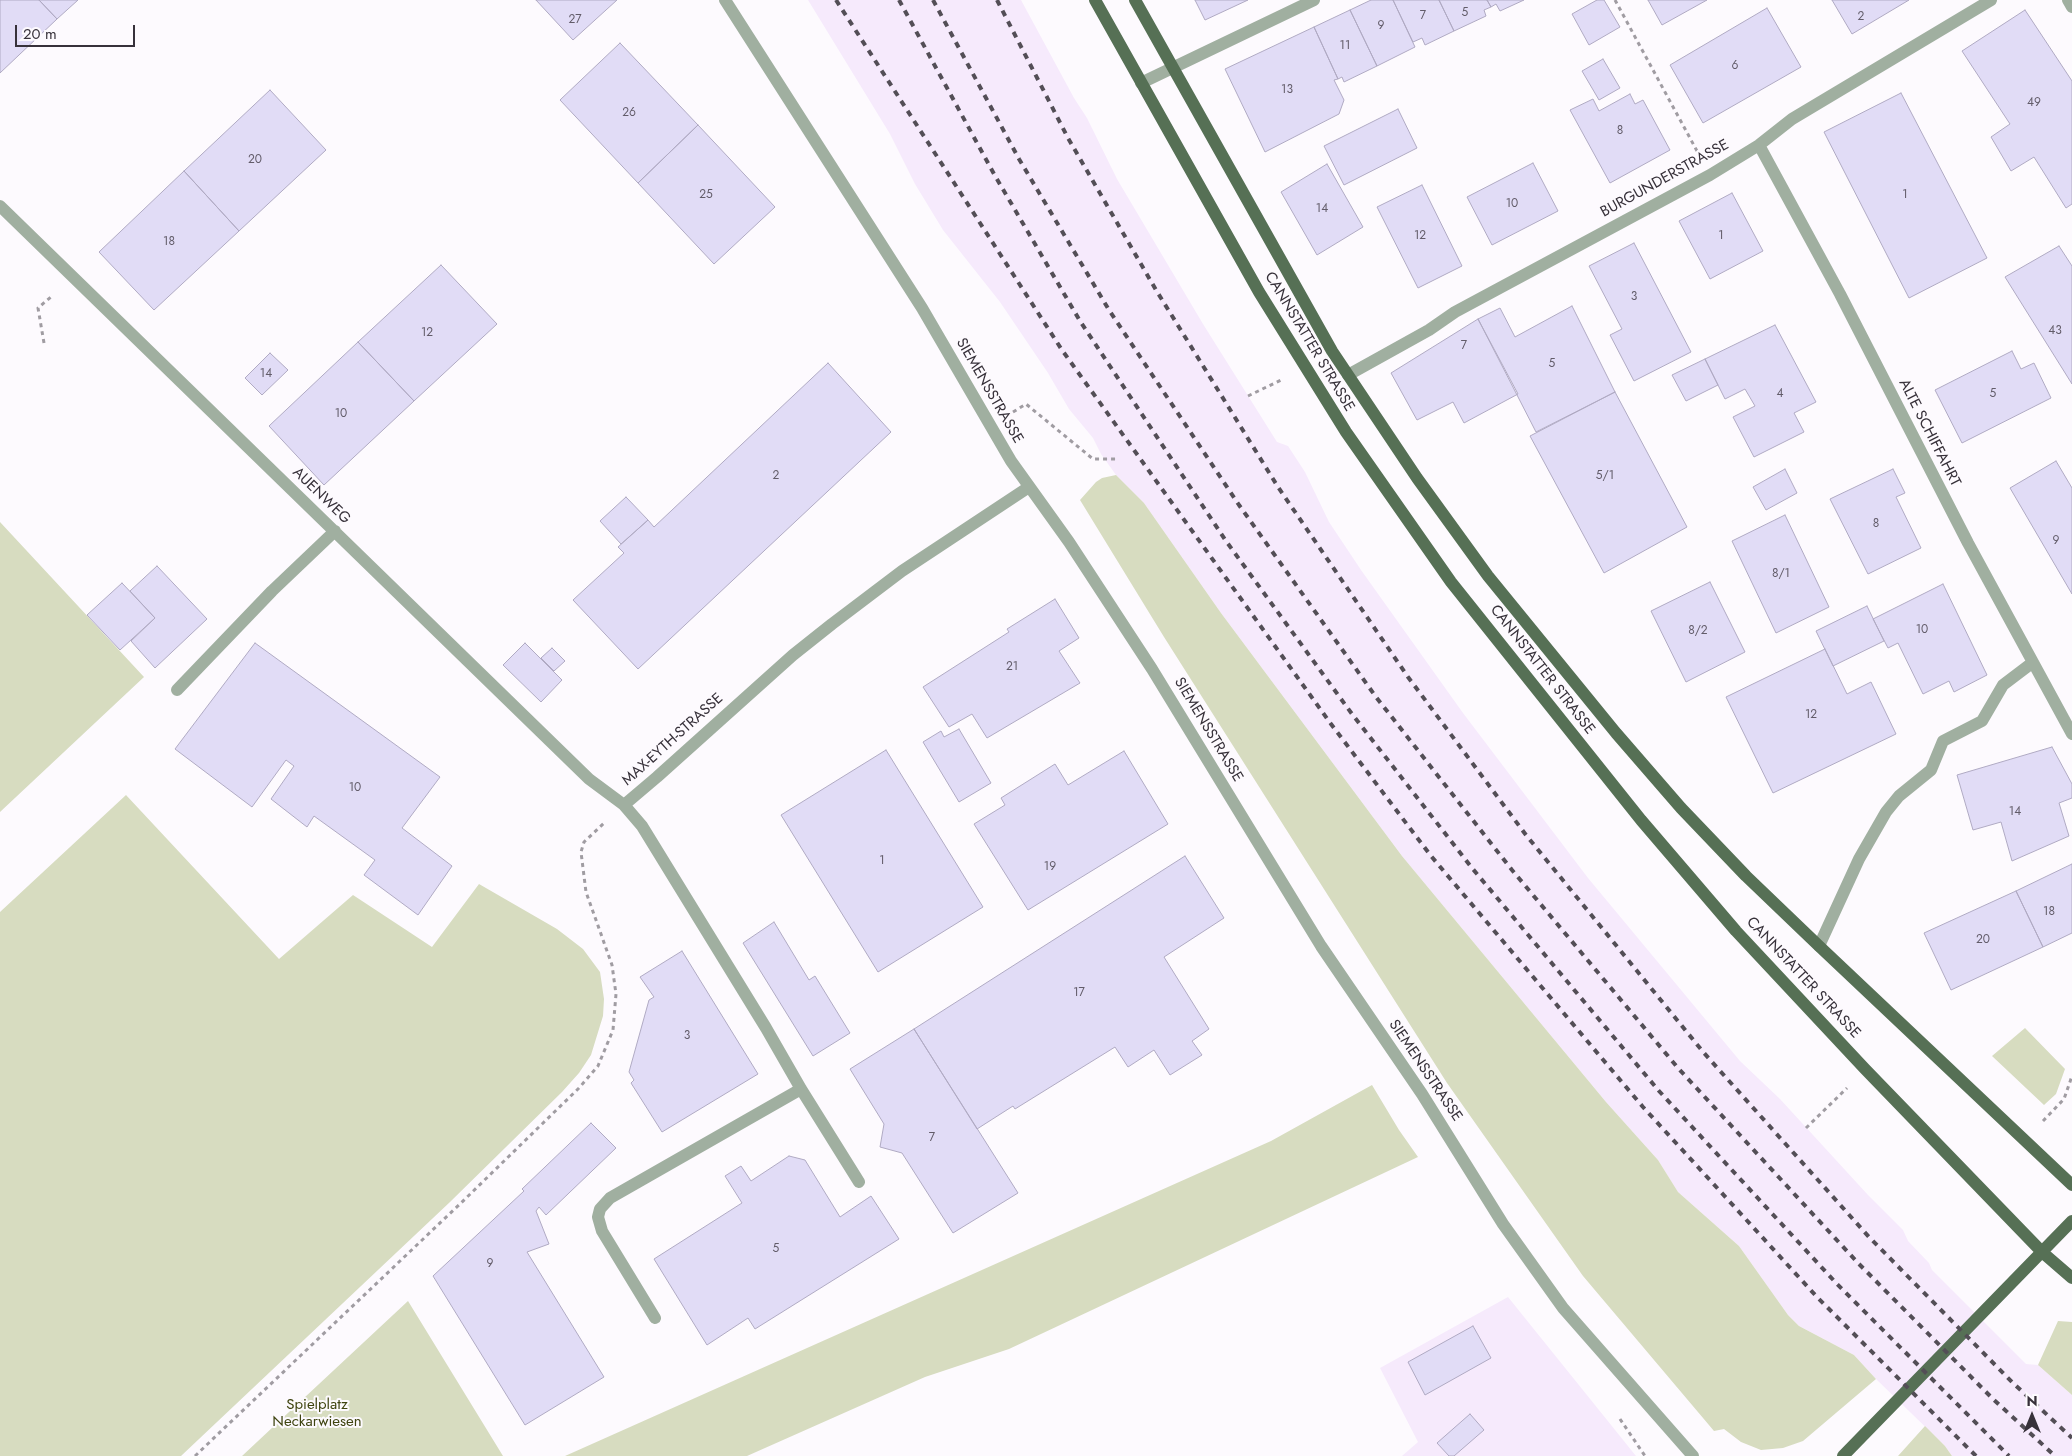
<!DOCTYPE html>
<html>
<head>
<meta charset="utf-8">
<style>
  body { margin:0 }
  #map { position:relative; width:2072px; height:1456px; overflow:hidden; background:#fdfafe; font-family:Jost,sans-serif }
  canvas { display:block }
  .north { position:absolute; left:2007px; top:1391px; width:50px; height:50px; -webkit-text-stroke:4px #fdfafe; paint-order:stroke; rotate:0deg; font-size:14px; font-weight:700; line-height:20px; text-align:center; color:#37313a }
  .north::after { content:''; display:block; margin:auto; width:18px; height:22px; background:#37313a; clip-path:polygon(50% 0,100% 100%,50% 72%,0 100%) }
  .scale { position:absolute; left:15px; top:25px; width:120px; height:22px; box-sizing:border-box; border:2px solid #37313a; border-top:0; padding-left:6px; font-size:15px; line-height:18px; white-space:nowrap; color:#37313a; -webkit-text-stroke:4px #fdfafe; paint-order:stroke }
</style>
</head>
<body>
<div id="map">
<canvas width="2072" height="1456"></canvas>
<div class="north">N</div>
<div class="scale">20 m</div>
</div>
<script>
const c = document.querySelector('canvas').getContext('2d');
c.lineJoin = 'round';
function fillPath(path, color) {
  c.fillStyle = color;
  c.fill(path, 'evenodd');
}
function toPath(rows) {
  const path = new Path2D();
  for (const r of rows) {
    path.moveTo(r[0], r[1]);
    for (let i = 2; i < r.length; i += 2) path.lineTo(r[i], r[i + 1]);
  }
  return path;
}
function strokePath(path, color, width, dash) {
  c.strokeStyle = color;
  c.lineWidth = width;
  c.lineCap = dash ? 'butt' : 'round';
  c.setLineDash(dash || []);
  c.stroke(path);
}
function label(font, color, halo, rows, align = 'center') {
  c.font = font + ' Jost,sans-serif';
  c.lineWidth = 4;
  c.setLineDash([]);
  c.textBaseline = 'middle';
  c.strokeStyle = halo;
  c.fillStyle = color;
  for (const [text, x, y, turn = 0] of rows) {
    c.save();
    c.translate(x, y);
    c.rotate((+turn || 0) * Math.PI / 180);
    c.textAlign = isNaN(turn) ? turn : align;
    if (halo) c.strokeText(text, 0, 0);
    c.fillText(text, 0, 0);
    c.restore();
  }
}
fillPath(toPath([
  [808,0,1021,0,1074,98,1087,118,1117,179,1203,324,1277,442,1288,446,1305,472,1329,522,1361,570,1463,713,1588,878,1740,1061,1780,1099,1868,1195,1903,1230,1908,1241,1929,1263,1932,1270,2026,1364,2038,1365,2072,1395,2072,1456,1952,1456,1945,1446,1876,1379,1854,1355,1799,1326,1788,1315,1739,1246,1678,1192,1658,1160,1606,1102,1402,856,1221,613,1144,503,1116,475,1101,454,1093,438,1069,409,1048,373,1000,302,943,230,915,184,890,134],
  [1508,1297,1636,1456,1402,1456,1418,1442,1380,1368]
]), '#f6eafc');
fillPath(toPath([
  [1116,475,1144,503,1221,613,1402,856,1606,1102,1658,1160,1678,1192,1739,1246,1788,1315,1799,1326,1854,1355,1876,1379,1803,1441,1783,1448,1761,1450,1741,1442,1724,1429,1714,1431,1583,1276,1547,1225,1447,1083,1164,637,1080,500,1096,482,1102,478],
  [0,522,144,677,0,812],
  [126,795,279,959,353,895,432,947,479,884,557,929,583,949,600,972,604,999,603,1016,591,1055,579,1073,562,1092,450,1202,181,1456,0,1456,0,912],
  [2025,1028,2065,1069,2056,1094,2044,1105,1992,1056],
  [1372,1085,1399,1130,1418,1157,1009,1349,925,1377,747,1456,565,1456,1271,1141],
  [408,1301,503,1456,242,1456,289,1412],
  [2058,1321,2072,1322,2072,1395,2038,1365],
  [1925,1426,1945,1446,1952,1456,1898,1456]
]), '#d7dcc0');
const building = toPath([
  [0,0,39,0,57,19,0,73,0,0],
  [39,0,78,0,57,19,39,0],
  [536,0,617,0,573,40,536,0],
  [1195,0,1248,0,1205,20,1195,0],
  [1371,0,1393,0,1415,47,1377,66,1350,10,1371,0],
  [1393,0,1439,0,1454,31,1425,45,1422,38,1413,42,1393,0],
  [1439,0,1487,0,1491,7,1484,10,1486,16,1454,31,1439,0],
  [1487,0,1524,0,1500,11,1496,4,1491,7,1487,0],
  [1597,0,1604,0,1620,27,1589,45,1572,14,1597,0],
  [1648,0,1707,0,1662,25,1648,0],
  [1832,0,1909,0,1852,34,1832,0],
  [1767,8,1801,67,1703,123,1670,65,1767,8],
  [1350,10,1377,66,1344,82,1342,77,1338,79,1314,27,1350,10],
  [2025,10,2072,81,2072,204,2066,208,2034,157,2011,171,1991,137,2010,124,1962,51,2025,10],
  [1314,27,1338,79,1334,80,1344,100,1339,114,1265,152,1225,69,1314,27],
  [620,43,698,125,638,183,560,100,620,43],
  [1603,59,1620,88,1599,100,1582,71,1603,59],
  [270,90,326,150,239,231,184,171,270,90],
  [1901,93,1987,258,1909,298,1824,132,1901,93],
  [1630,94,1635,104,1643,100,1670,150,1610,183,1570,110,1593,99,1599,111,1630,94],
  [1398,109,1417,148,1344,185,1324,146,1398,109],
  [698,125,775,207,714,264,638,183,698,125],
  [1533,163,1558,211,1492,245,1467,197,1533,163],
  [1327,164,1363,227,1317,255,1281,192,1327,164],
  [184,171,239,231,154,310,99,252,184,171],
  [1422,185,1462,266,1418,288,1377,207,1422,185],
  [1732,193,1763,251,1710,279,1679,221,1732,193],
  [1634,243,1691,352,1634,381,1610,335,1622,329,1589,266,1634,243],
  [2059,246,2072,266,2072,384,2005,277,2059,246],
  [441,265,497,324,414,401,358,342,441,265],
  [1572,306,1615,392,1536,432,1478,319,1500,308,1515,337,1572,306],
  [1478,319,1518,394,1464,423,1453,402,1417,420,1391,373,1478,319],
  [1775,325,1816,402,1794,413,1804,432,1754,457,1733,417,1755,406,1745,389,1725,399,1705,359,1775,325],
  [358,342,414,401,324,485,269,426,358,342],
  [2012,351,2021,369,2034,363,2051,398,1962,443,1935,390,2012,351],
  [270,353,288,370,262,395,245,378,270,353],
  [1705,359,1718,385,1686,401,1672,375,1705,359],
  [828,363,891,432,638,669,573,600,624,553,618,547,648,520,654,527,828,363],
  [1615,392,1687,527,1604,573,1530,436,1615,392],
  [2056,461,2072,488,2072,594,2010,488,2056,461],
  [1785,469,1797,493,1766,510,1753,487,1785,469],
  [1893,469,1905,493,1896,497,1921,548,1868,574,1830,499,1893,469],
  [626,497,648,520,621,544,600,521,626,497],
  [1785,515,1829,607,1776,633,1732,541,1785,515],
  [157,566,207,619,155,668,131,641,155,618,130,591,157,566],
  [1710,582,1745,652,1686,682,1651,611,1710,582],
  [122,583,155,618,120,650,87,615,122,583],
  [1943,584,1987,675,1954,692,1949,681,1923,694,1898,643,1888,648,1873,619,1943,584],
  [1055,599,1079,638,1059,651,1080,683,987,738,972,714,949,727,923,687,1009,632,1007,629,1055,599],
  [1867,606,1884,641,1833,666,1816,631,1867,606],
  [255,643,440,777,402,828,452,866,418,915,364,875,375,860,314,816,307,827,271,799,294,766,286,760,252,807,175,749,255,643],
  [525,643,562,680,541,702,503,665,525,643],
  [552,648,565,661,554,671,541,658,552,648],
  [1825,649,1847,694,1871,682,1896,734,1773,793,1726,697,1825,649],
  [959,729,991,783,959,802,923,742,941,731,944,737,959,729],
  [2052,747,2072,784,2072,798,2059,803,2069,836,2012,861,2001,822,1973,830,1957,775,2052,747],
  [886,750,983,907,878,972,781,815,886,750],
  [1124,751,1168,824,1028,910,974,824,1005,805,1001,798,1055,764,1068,785,1124,751],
  [1185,856,1224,918,1164,957,1209,1029,1192,1041,1202,1055,1170,1075,1154,1050,1128,1067,1115,1047,1015,1109,1013,1106,977,1129,914,1029,1185,856],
  [2072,864,2072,933,2043,947,2016,891,2072,864],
  [2016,891,2043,947,1951,990,1924,933,2016,891],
  [774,922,809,980,815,976,850,1033,813,1056,743,943,774,922],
  [682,951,758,1074,662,1132,631,1083,634,1080,629,1072,649,1000,654,997,640,977,682,951],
  [914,1029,1018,1193,953,1233,902,1153,880,1147,884,1124,850,1069,914,1029],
  [591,1123,616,1148,546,1215,539,1207,536,1211,549,1244,527,1252,604,1377,525,1425,433,1276,524,1191,522,1189,591,1123],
  [789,1156,805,1160,840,1217,871,1196,899,1239,755,1329,748,1318,707,1345,654,1259,742,1203,725,1176,741,1166,751,1181,789,1156],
  [1473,1326,1491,1358,1425,1395,1408,1362,1473,1326],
  [1470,1414,1484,1430,1454,1456,1449,1456,1437,1443,1470,1414]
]);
fillPath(building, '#e1dcf6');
strokePath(building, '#b0aac3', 1);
strokePath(toPath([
  [1615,0,1697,151],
  [44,343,38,308,52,296],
  [1248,396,1281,380],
  [1013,412,1026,404,1093,459,1118,459],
  [2043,1121,2064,1099,2072,1076],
  [1806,1128,1847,1088],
  [1620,1419,1645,1456],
  [195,1456,461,1203,579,1088,598,1066,613,1030,616,994,612,965,586,892,581,852,584,842,604,823]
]), '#a09ca2', 3, [4, 4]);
strokePath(toPath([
  [725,0,922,308,1011,461,1069,542,1152,669,1321,946,1422,1094,1503,1224,1563,1308,1693,1456],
  [2068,0,2072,7],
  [1141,83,1314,0],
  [1759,145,1840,294,1968,543,2072,734],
  [0,206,589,779,624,805,642,826,766,1028,801,1089,859,1182],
  [1348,375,1429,330,1455,312,1710,175,1759,145,1792,119,1991,0],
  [177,690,272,591,335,531],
  [624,805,657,777,793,655,832,624,902,571,1029,487],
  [1819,946,1859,859,1886,812,1899,796,1931,770,1943,741,1982,721,2003,685,2032,663],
  [655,1318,602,1231,598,1217,600,1209,610,1198,801,1089]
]), '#a0afa0', 12);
strokePath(toPath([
  [1095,0,1259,292,1346,432,1451,582,1641,820,1736,931,1865,1069,2042,1252,2072,1278],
  [1135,0,1332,351,1417,478,1488,576,1616,733,1681,808,1746,876,1819,946,2072,1185],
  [1843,1456,2072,1221]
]), '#567055', 12);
strokePath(toPath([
  [836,0,1062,350,1331,724,1431,856,1643,1107,1817,1297,1976,1456],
  [899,0,994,174,1080,321,1226,541,1352,714,1472,868,1659,1091,1837,1284,2009,1456],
  [933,0,1019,159,1109,310,1239,505,1376,697,1512,870,1678,1068,1858,1263,1993,1399,2055,1456],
  [997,0,1068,138,1156,290,1278,487,1408,677,1526,835,1704,1053,1869,1237,2012,1382,2072,1438]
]), '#534e56', 4, [6, 6]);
label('12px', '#625c69', null, [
  ["5",1465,13],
  ["7",1423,16],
  ["2",1861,17],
  ["27",575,20],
  ["9",1381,26],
  ["11",1345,46],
  ["6",1735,66],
  ["13",1287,90],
  ["49",2034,103],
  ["26",629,113],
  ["8",1620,131],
  ["20",255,160],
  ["25",706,195],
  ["1",1905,195],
  ["10",1512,204],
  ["14",1322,209],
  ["12",1420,236],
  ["1",1721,236],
  ["18",169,242],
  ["3",1634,297],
  ["43",2055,331],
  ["12",427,333],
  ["7",1464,346],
  ["5",1552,364],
  ["14",266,374],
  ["4",1780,394],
  ["5",1993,394],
  ["10",341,414],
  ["2",776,476],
  ["5/1",1605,476],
  ["8",1876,524],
  ["9",2056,541],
  ["8/1",1781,574],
  ["10",1922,630],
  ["8/2",1698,631],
  ["21",1012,667],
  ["12",1811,715],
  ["10",355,788],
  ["14",2015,812],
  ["1",882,861],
  ["19",1050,867],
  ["18",2049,912],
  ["20",1983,940],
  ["17",1079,993],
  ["3",687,1036],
  ["7",932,1138],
  ["5",776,1249],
  ["9",490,1264]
]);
label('15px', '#37313a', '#fdfafe', [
  ["BURGUNDERSTRASSE",1665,179,-29],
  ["CANNSTATTER STRASSE",1309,342,59],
  ["SIEMENSSTRASSE",989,391,60],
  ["ALTE SCHIFFAHRT",1929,433,63],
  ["AUENWEG",321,496,44],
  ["CANNSTATTER STRASSE",1542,670,52],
  ["SIEMENSSTRASSE",1208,730,59],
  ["MAX-EYTH-STRASSE",673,740,-42],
  ["CANNSTATTER STRASSE",1803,978,47],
  ["SIEMENSSTRASSE",1425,1071,56]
]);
label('15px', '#3e430f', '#fdfafe', [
  ["Spielplatz",317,1405],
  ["Neckarwiesen",317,1422]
]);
</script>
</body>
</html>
